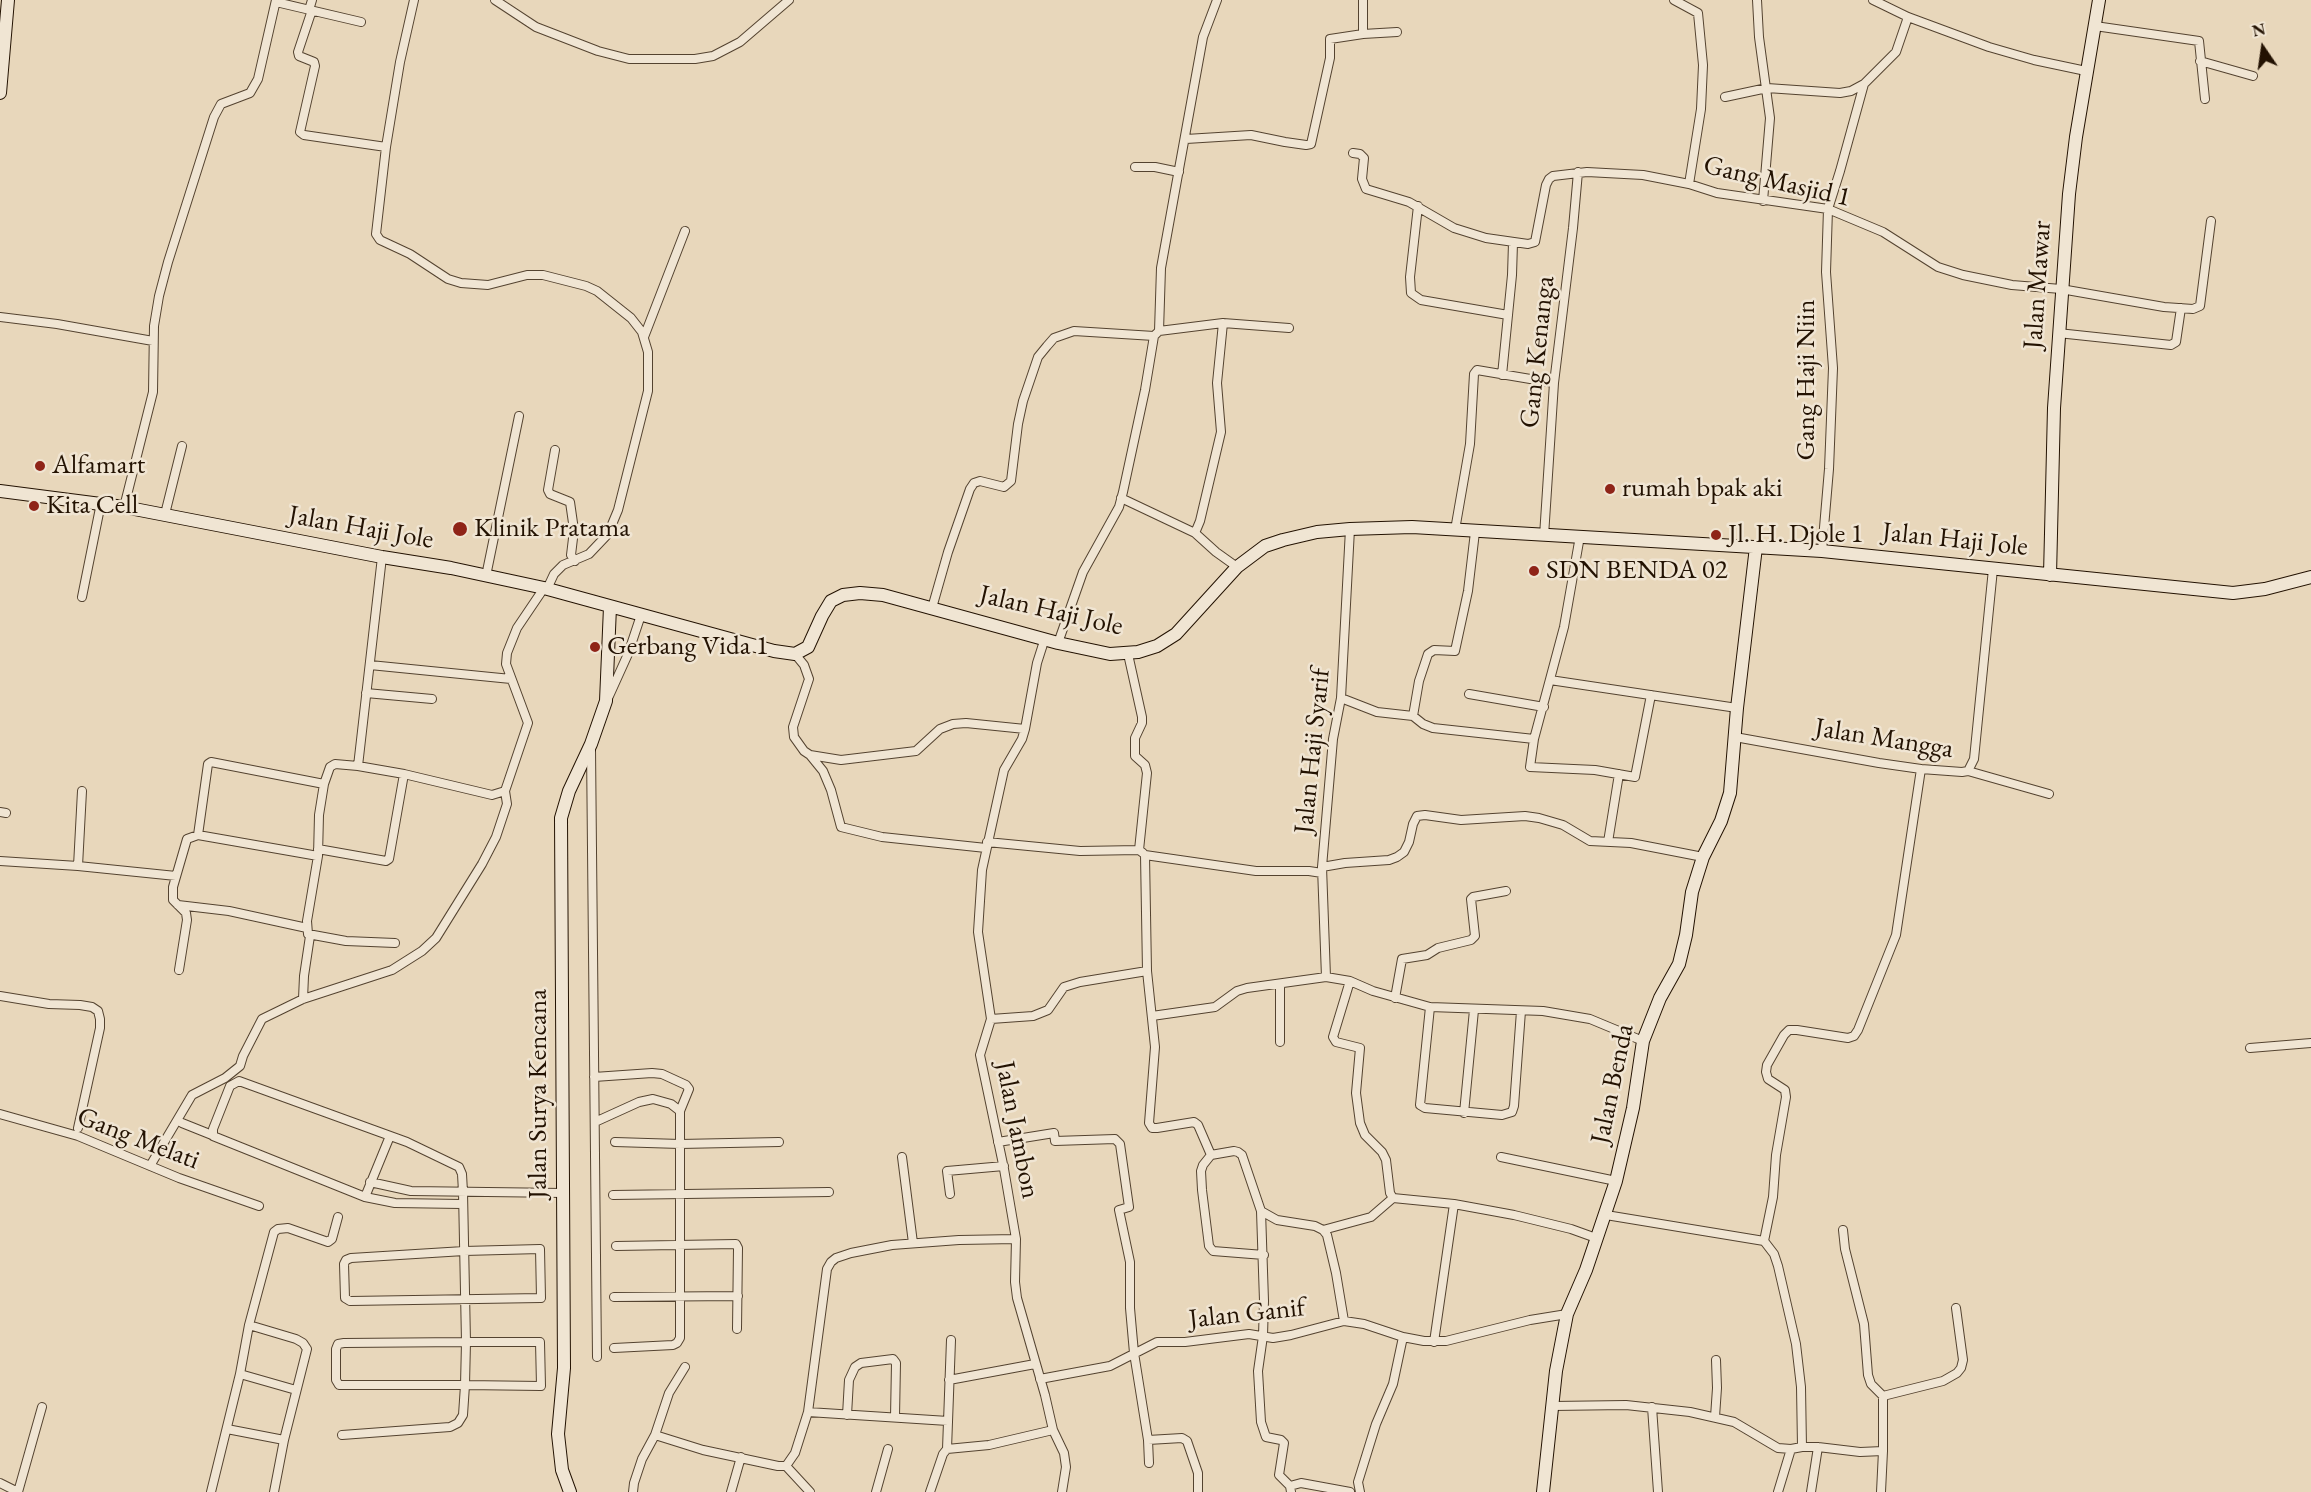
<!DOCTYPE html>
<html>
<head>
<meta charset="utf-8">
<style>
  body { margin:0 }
  #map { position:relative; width:2311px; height:1492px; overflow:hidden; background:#e8d7bb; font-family:"EB Garamond",serif }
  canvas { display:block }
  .north { position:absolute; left:2233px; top:18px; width:60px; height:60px; -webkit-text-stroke:4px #f0e5d3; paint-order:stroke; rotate:347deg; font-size:16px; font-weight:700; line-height:24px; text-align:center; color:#231202 }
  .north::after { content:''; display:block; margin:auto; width:21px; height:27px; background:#231202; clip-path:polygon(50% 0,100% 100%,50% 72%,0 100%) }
</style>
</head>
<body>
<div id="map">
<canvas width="2311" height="1492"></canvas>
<div class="north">N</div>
</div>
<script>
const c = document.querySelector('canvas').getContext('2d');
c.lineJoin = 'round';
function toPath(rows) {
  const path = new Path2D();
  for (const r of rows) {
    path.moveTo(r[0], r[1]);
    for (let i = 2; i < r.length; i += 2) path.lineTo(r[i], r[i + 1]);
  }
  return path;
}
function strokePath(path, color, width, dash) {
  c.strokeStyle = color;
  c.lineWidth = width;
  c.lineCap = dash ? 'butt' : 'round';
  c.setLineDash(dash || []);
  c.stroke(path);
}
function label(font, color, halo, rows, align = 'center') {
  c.font = font + ' "EB Garamond",serif';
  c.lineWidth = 5;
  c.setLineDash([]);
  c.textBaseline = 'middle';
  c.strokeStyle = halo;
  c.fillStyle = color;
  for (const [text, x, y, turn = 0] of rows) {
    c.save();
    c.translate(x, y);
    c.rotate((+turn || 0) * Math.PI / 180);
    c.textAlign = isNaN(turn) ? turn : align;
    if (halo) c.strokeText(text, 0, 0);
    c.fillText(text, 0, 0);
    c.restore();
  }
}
const street = toPath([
  [414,0,400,62,386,147,376,234,380,240,410,254,448,279,461,283,488,285,527,275,543,275,586,286,597,291,631,318,642,332,648,352,648,391,618,510,608,534,589,554,563,565,554,574,547,589],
  [495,0,536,27,598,51,629,59,695,59,713,56,740,42,789,0],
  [1674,0,1698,13,1703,65,1701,109,1689,184],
  [1757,0,1759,37,1770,118,1763,201],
  [1873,0,1908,17,1989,47,2034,60,2086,71],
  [276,2,361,22],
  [309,10,312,0],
  [312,10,298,52,299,56,314,62,315,66,300,132,304,135,386,147],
  [2095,26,2199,41,2205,99],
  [1363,34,1363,0],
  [2200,61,2253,76],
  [1725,97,1767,88,1840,93,1851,91,1864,84],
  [1186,139,1251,135,1285,142,1306,145,1311,144,1330,58,1330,39,1363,34,1397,32],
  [1353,153,1360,154,1364,158,1362,179,1366,189,1409,202,1454,228,1486,238,1528,244,1535,242,1546,185,1549,179,1553,176,1587,172,1643,175,1689,184,1717,193,1828,209,1883,232,1938,267,1963,275,2012,285,2061,289,2164,307,2193,309,2200,306,2211,221],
  [1135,167,1155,167,1179,172],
  [1418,206,1410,277,1411,293,1421,300,1508,315],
  [0,317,57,324,153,341],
  [1223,323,1289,328],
  [1159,331,1223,323,1217,383,1221,432,1200,521,1195,533],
  [2058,333,2171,345,2176,342,2181,308],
  [644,337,685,231],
  [1502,375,1512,275,1513,243],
  [555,450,548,490,550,494,570,502,574,530,571,555,575,561],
  [1121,498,1195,533,1216,552,1237,567],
  [124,507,153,392,154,326,159,296,168,262,214,117,221,104,250,93,258,79,276,0],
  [165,514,182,446],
  [1455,530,1470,444,1474,374,1477,370,1554,383],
  [1544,536,1554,383,1573,228,1578,172],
  [1580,536,1564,627,1534,739,1530,767,1595,770,1635,777,1651,695],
  [1822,551,1829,469,1833,368,1826,272,1828,209,1840,171,1864,84,1896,52,1908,17],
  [486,576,519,416],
  [82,597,101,503],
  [932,608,948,552,970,489,974,483,980,481,1004,487,1011,481,1018,424,1023,401,1038,357,1047,346,1054,338,1074,331,1154,336],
  [1045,638,1037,663,1025,729,1022,739,1004,770,982,870,978,932,991,1019,980,1055,1004,1169,1016,1239,1015,1282,1017,1298,1045,1395,1053,1430,1064,1453,1066,1467,1062,1492],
  [1058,643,1083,572,1119,507,1123,492,1145,390,1154,336,1159,331,1161,268,1203,37,1217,0],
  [795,654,804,665,809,679,793,727,794,737,804,751,810,755,841,760,916,751,940,729,953,724,966,723,1025,729],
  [1128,654,1142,717,1142,723,1135,738,1135,756,1145,765,1147,773,1139,850],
  [370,665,511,679],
  [1550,680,1737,708],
  [366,693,432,699],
  [1469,694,1544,707],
  [609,696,628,654,641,615],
  [1341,698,1377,712,1413,716,1423,724,1433,728,1534,739],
  [1413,716,1419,681,1428,654,1434,650,1455,651,1468,591,1475,532],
  [1735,737,1879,763,1921,769,1962,772,1968,771,1974,759,1993,569],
  [591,748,597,1357],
  [810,755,823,771,831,790,841,827,882,837,986,848],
  [358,766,382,557],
  [1968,771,2049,794],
  [0,812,6,813],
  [198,835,208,764,211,762,324,784],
  [987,842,1080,851,1139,850,1143,853],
  [1608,842,1619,774],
  [318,849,386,861,389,859,404,774],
  [1145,855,1147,971,1155,1047,1149,1123,1152,1128,1157,1128,1194,1122,1198,1125,1211,1155,1234,1151,1238,1152,1242,1155,1261,1211,1277,1220,1315,1226,1323,1230,1327,1235,1336,1273,1344,1321],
  [1145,855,1256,871,1309,871,1322,873],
  [0,861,78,866,176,876],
  [78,866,82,791],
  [1322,867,1345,863,1389,860,1397,857,1404,852,1409,842,1413,824,1417,816,1425,815,1461,820,1525,816,1539,818,1563,825,1590,841,1631,843,1703,857],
  [178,905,229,911,307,928],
  [395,943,346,941,308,934,307,921,318,856,319,815,324,784,330,767,335,764,358,766,404,774,492,795,505,791],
  [179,970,187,920,186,913,173,900,173,887,187,839,198,835,318,856],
  [1326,977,1322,867,1333,739,1341,698,1350,529],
  [1350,981,1333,1037,1336,1042,1360,1048,1356,1093,1360,1123,1365,1135,1382,1152,1386,1160,1390,1193,1393,1198,1454,1204,1514,1215,1571,1229,1596,1238],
  [0,996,49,1004,80,1005,92,1007,98,1011,100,1019,100,1028,78,1128],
  [1395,998,1402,959,1427,955,1438,948,1471,940,1475,936,1471,899,1473,897,1506,891],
  [303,999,304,976,310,936],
  [1430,1007,1420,1105,1425,1108,1502,1115,1512,1112,1514,1106,1521,1011],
  [1152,1016,1215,1007,1237,991,1247,988,1326,977,1350,981,1373,991,1430,1007,1543,1011,1590,1019,1643,1041],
  [991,1019,1033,1016,1048,1010,1064,987,1080,982,1147,971],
  [1280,1042,1280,984],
  [2250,1048,2311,1043],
  [594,1077,652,1073,662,1074,686,1085,689,1089,680,1111,680,1338,677,1343,673,1345,614,1348],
  [1464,1113,1474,1010],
  [0,1114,78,1136,179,1178,259,1206],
  [595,1122,639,1102,653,1099,671,1104,680,1111],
  [182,1123,212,1135],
  [390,1136,365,1197,395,1203,462,1204],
  [615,1142,680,1144,779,1142],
  [998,1142,1054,1133,1055,1141,1115,1139,1120,1144,1129,1207,1119,1210,1130,1262,1130,1308,1134,1353,1148,1440,1182,1438,1187,1441,1198,1473,1198,1492],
  [1211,1155,1203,1165,1201,1171,1202,1190,1209,1246,1213,1251,1264,1255],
  [902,1157,913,1243],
  [1501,1157,1616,1181],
  [150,1166,192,1095,225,1078,240,1066,243,1056,262,1019,303,999,392,970,422,951,436,938,482,864,496,837,507,804,505,791,528,723,506,664,507,653,517,628,544,588],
  [370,1182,411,1191,563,1193],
  [950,1194,947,1171,1004,1166],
  [613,1195,829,1192],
  [1261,1211,1264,1301,1263,1336,1258,1371,1261,1422,1266,1437,1281,1440,1284,1443,1279,1475,1290,1486,1291,1492],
  [1606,1215,1764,1241,1774,1254,1778,1266,1796,1344,1801,1387,1802,1447],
  [1323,1230,1371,1217,1393,1198],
  [1843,1230,1845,1249,1864,1324,1868,1375,1871,1384,1883,1396,1883,1451],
  [1764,1241,1773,1197,1776,1155,1786,1097,1785,1090,1768,1079,1766,1072,1767,1065,1784,1035,1789,1030,1797,1030,1848,1038,1854,1036,1858,1030,1896,935,1921,769],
  [616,1246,736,1244,738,1248,737,1329],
  [540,1249,541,1298,350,1301,345,1298,344,1264,346,1260,351,1258,464,1251,540,1249],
  [614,1297,738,1296],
  [249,1325,296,1339,303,1343,307,1349,284,1440,274,1492],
  [1434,1342,1454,1204],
  [240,1374,296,1390],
  [1040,1379,1110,1366,1157,1342,1185,1342,1249,1334,1273,1338,1291,1335,1344,1321,1364,1324,1403,1337,1424,1341,1446,1341,1530,1320,1567,1314],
  [949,1380,1035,1364],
  [1883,1396,1943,1381,1957,1373,1961,1368,1963,1360,1956,1308],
  [1553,1406,1626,1405,1690,1412,1734,1422,1778,1448,1791,1449,1802,1447,1818,1447,1860,1452,1883,1451,1881,1492],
  [1652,1407,1658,1492],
  [808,1412,948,1421],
  [847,1415,849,1380,855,1367,861,1363,893,1359,896,1363,895,1417],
  [1715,1417,1717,1388,1716,1360],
  [227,1429,284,1440],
  [342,1435,450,1427,458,1423,463,1415,465,1385,339,1385,336,1380,336,1349,338,1344,344,1343,466,1342,540,1342,541,1386,465,1385,466,1342,463,1192,462,1174,459,1167,407,1142,239,1081,230,1086,213,1129,213,1136,365,1197],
  [655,1435,703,1450,778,1466,786,1466,795,1453,808,1412,827,1269,831,1262,836,1258,851,1253,892,1245,959,1240,1016,1239],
  [1148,1440,1149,1463],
  [947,1449,951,1340],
  [786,1466,810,1492],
  [0,1483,18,1492],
  [1290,1486,1301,1483,1350,1492],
  [18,1492,42,1407],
  [211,1492,240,1374,249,1325,274,1232,278,1229,288,1228,328,1242,332,1239,338,1217],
  [633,1492,634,1483,642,1459,655,1435,669,1393,685,1367],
  [731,1492,741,1457],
  [876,1492,888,1449],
  [930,1492,943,1454,947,1449,989,1445,1053,1430],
  [1360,1492,1358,1482,1376,1424,1393,1384,1403,1337],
  [1778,1492,1791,1449],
  [1811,1492,1818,1447]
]);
const secondary = toPath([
  [0,93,8,0],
  [0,491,124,507,382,557,451,568,544,588,774,651,795,654,808,647,822,616,831,601,843,595,860,593,883,595,1058,643,1110,654,1138,652,1157,646,1176,634,1237,567,1265,546,1283,540,1317,532,1350,529,1412,527,1822,551,2233,593,2265,589,2311,577],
  [2050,575,2054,408,2069,194,2076,137,2099,0],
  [570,1492,562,1470,558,1434,564,1368,561,818,569,791,591,744,606,701,610,607],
  [1543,1492,1556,1371,1567,1314,1586,1270,1616,1181,1633,1108,1643,1041,1660,998,1679,964,1686,935,1692,892,1703,857,1721,821,1730,793,1737,708,1756,547]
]);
strokePath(street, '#544330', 10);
strokePath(secondary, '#231202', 14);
strokePath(street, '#f0e5d3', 8);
strokePath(secondary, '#f0e5d3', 12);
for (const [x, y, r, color] of [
  [40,466,6,"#8f2418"],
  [1610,489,6,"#8f2418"],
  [34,506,6,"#8f2418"],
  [460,529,8,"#8f2418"],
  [1716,535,6,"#8f2418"],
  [1534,571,6,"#8f2418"],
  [595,647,6,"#8f2418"]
]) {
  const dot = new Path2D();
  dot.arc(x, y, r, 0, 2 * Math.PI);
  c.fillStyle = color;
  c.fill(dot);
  strokePath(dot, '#f0e5d3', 2);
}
label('27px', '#231202', '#f0e5d3', [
  ["Gang Masjid 1",1777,182,13],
  ["Jalan Mawar",2038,285,-86],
  ["Gang Kenanga",1538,352,-84],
  ["Gang Haji Niin",1807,380,-90],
  ["Jalan Haji Jole",361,528,10],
  ["Jalan Haji Jole",1955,540,6],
  ["Jalan Haji Jole",1051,611,13],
  ["Jalan Mangga",1884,739,9],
  ["Jalan Haji Syarif",1313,751,-84],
  ["Jalan Benda",1613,1084,-78],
  ["Jalan Surya Kencana",539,1094,-90],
  ["Jalan Jambon",1017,1130,79],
  ["Gang Melati",138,1139,21],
  ["Jalan Ganif",1247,1314,-6]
]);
label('27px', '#231202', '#f0e5d3', [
  ["Alfamart",52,466],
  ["rumah bpak aki",1622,489],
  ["Kita Cell",46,506],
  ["Klinik Pratama",474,529],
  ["Jl. H. Djole 1",1728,535],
  ["SDN BENDA 02",1546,571],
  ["Gerbang Vida 1",607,647]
], 'left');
</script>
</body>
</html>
